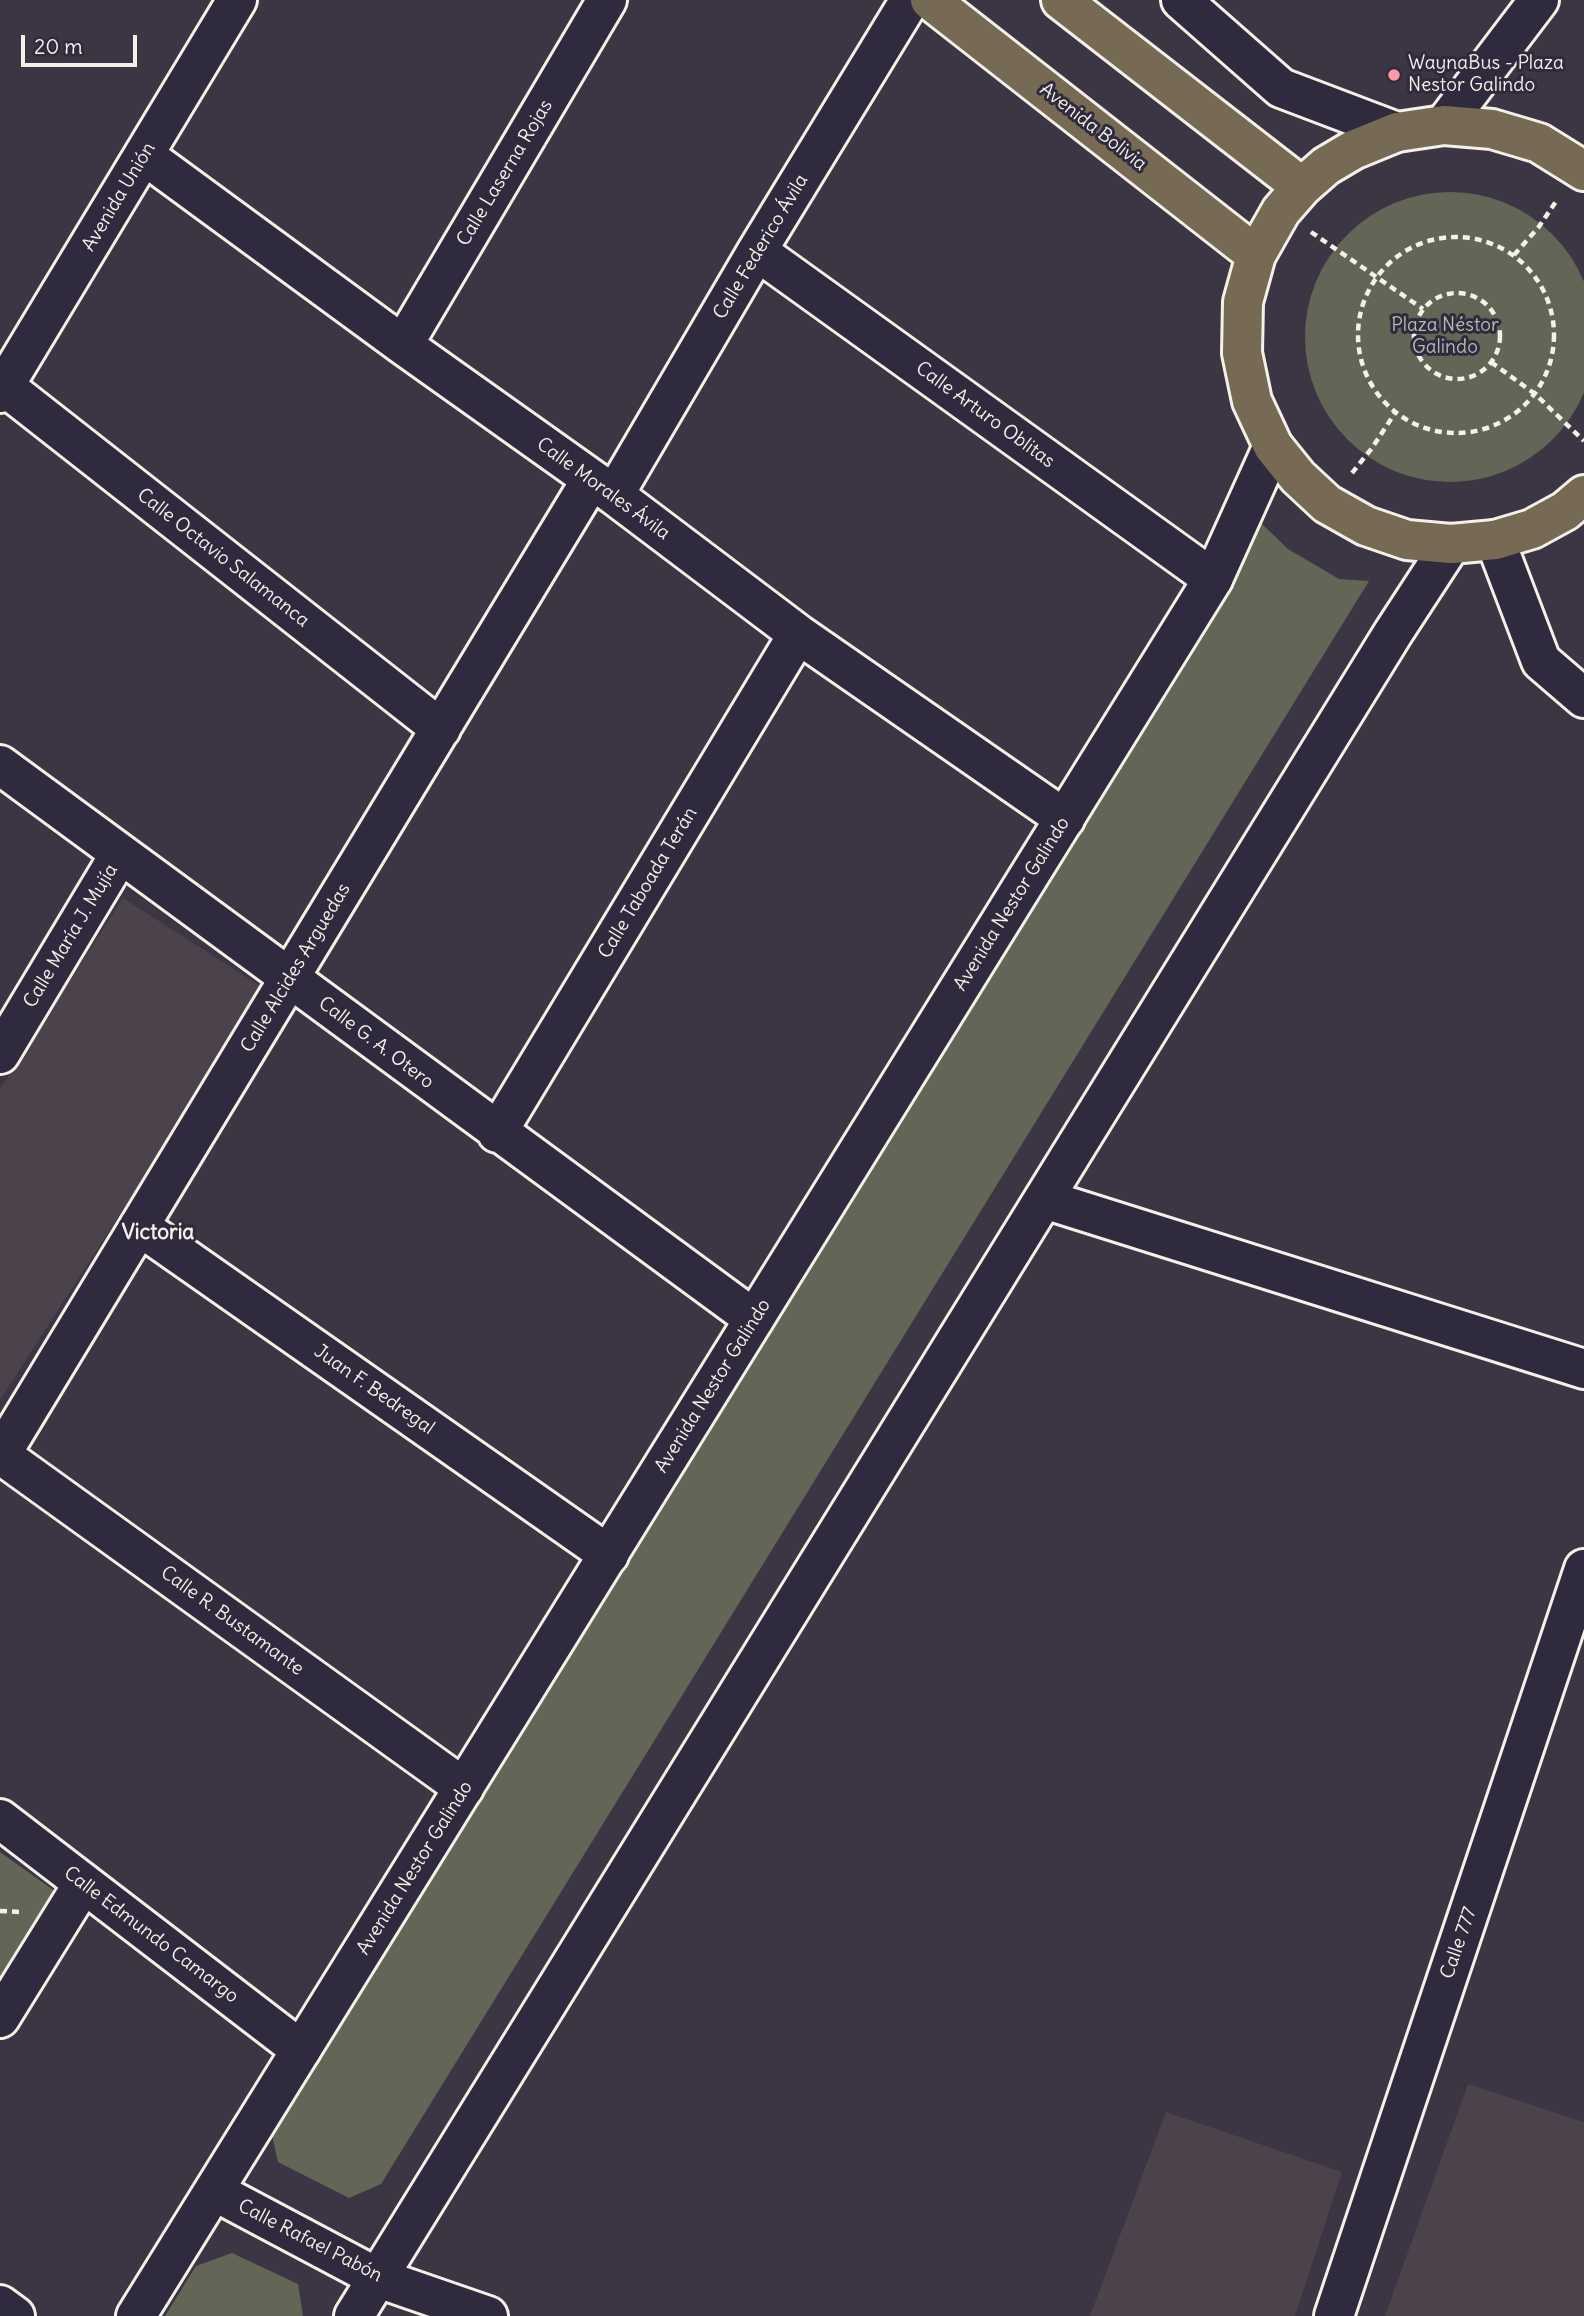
<!DOCTYPE html>
<html>
<head>
<meta charset="utf-8">
<style>
  body { margin:0 }
  #map { position:relative; width:1584px; height:2316px; overflow:hidden; background:#3c3544; font-family:Delius,sans-serif }
  canvas { display:block }
  .scale { position:absolute; left:21px; top:35px; width:116px; height:32px; box-sizing:border-box; border:4px solid #f4f1e8; border-top:0; padding-left:9px; font-size:21px; line-height:24px; white-space:nowrap; color:#f4f1e8; -webkit-text-stroke:5px #2f2a3d; paint-order:stroke }
</style>
</head>
<body>
<div id="map">
<canvas width="1584" height="2316"></canvas>
<div class="scale">20 m</div>
</div>
<script>
const c = document.querySelector('canvas').getContext('2d');
c.lineJoin = 'round';
function fillPath(path, color) {
  c.fillStyle = color;
  c.fill(path, 'evenodd');
}
function toPath(rows) {
  const path = new Path2D();
  for (const r of rows) {
    if (r.length === 3) {
      path.moveTo(r[0] + r[2], r[1]);
      path.arc(r[0], r[1], r[2], 0, 2 * Math.PI);
      continue;
    }
    path.moveTo(r[0], r[1]);
    for (let i = 2; i < r.length; i += 2) path.lineTo(r[i], r[i + 1]);
  }
  return path;
}
function strokePath(path, color, width, dash) {
  c.strokeStyle = color;
  c.lineWidth = width;
  c.lineCap = dash ? 'butt' : 'round';
  c.setLineDash(dash || []);
  c.stroke(path);
}
function label(font, color, halo, rows, align = 'center') {
  c.font = font + ' Delius,sans-serif';
  c.lineWidth = 6;
  c.setLineDash([]);
  c.textBaseline = 'middle';
  c.strokeStyle = halo;
  c.fillStyle = color;
  for (const [text, x, y, turn = 0] of rows) {
    c.save();
    c.translate(x, y);
    c.rotate((+turn || 0) * Math.PI / 180);
    c.textAlign = isNaN(turn) ? turn : align;
    if (halo) c.strokeText(text, 0, 0);
    c.fillText(text, 0, 0);
    c.restore();
  }
}
fillPath(toPath([
  [123,898,265,989,0,1400,0,1089],
  [1468,2084,1584,2122,1584,2316,1385,2316],
  [1166,2112,1342,2172,1295,2316,1090,2316]
]), '#4c424c');
fillPath(toPath([
  [1450,337,145],
  [1259,521,1288,549,1339,579,1369,581,381,2184,349,2198,278,2162,270,2126],
  [0,1852,66,1899,0,1999],
  [232,2253,298,2284,303,2316,165,2316,196,2266]
]), '#636557');
const street = toPath([
  [1181,0,1281,88,1397,132],
  [1444,125,1539,0],
  [144,155,403,345,614,495,798,634,1065,819],
  [757,251,1213,579],
  [403,345,607,0],
  [4,386,441,729],
  [614,495,757,251,910,0],
  [1495,540,1541,661,1584,698],
  [0,765,754,1319],
  [0,1054,120,854],
  [497,1133,798,634],
  [1044,1199,1584,1369],
  [139,1226,609,1555],
  [0,1454,464,1788],
  [0,1456,591,480],
  [0,1819,301,2050],
  [0,2018,83,1884],
  [214,2191,378,2278,488,2316],
  [0,2305,15,2316],
  [1334,2316,1584,1569]
]);
const secondary = toPath([
  [0,393,237,0],
  [136,2316,1213,579,1273,446],
  [354,2316,1393,633,1451,544]
]);
const primary = toPath([
  [930,0,1256,255],
  [1061,0,1302,187],
  [1584,171,1539,143,1492,129,1444,125,1397,132,1353,150,1326,166,1302,187,1281,211,1256,255,1243,302,1242,353,1252,401,1273,446,1298,477,1327,504,1366,526,1407,540,1451,544,1495,540,1532,529,1565,511,1584,495]
]);
strokePath(street, '#f4f1e8', 44);
strokePath(secondary, '#f4f1e8', 44);
strokePath(primary, '#f4f1e8', 44);
strokePath(toPath([
  [1311,232,1423,309],
  [1456,335,98],
  [1514,255,1538,228,1557,200],
  [1457,336,43],
  [1491,362,1535,394,1584,441],
  [1352,473,1372,448,1395,413],
  [0,1911,20,1912]
]), '#f4f1e8', 4.5, [7, 5]);
strokePath(street, '#2f2a3d', 38);
strokePath(secondary, '#2f2a3d', 38);
strokePath(primary, '#766a54', 38);
for (const [x, y, r, color] of [
  [1394,75,7,"#ff9aa2"]
]) {
  const dot = new Path2D();
  dot.arc(x, y, r, 0, 2 * Math.PI);
  c.fillStyle = color;
  c.fill(dot);
  strokePath(dot, '#2f2a3d', 2.5);
}
label('19px', '#f4f1e8', '#2f2a3d', [
  ["WaynaBus - Plaza",1408,64],
  ["Nestor Galindo",1408,86]
], 'left');
label('19px', '#f4f1e8', '#2f2a3d', [
  ["Avenida Bolivia",1093,127,38],
  ["Calle Laserna Rojas",505,173,-59],
  ["Avenida Unión",119,197,-59],
  ["Calle Federico Ávila",761,247,-59],
  ["Calle Arturo Oblitas",985,415,36],
  ["Calle Morales Ávila",603,489,36],
  ["Calle Octavio Salamanca",223,558,38],
  ["Calle Taboada Terán",648,883,-59],
  ["Avenida Nestor Galindo",1012,904,-58],
  ["Calle María J. Mujía",71,936,-59],
  ["Calle Alcides Arguedas",296,968,-59],
  ["Calle G. A. Otero",376,1043,37],
  ["Avenida Nestor Galindo",713,1386,-58],
  ["Juan F. Bedregal",374,1390,35],
  ["Calle R. Bustamante",232,1621,36],
  ["Avenida Nestor Galindo",415,1868,-58],
  ["Calle Edmundo Camargo",151,1935,37],
  ["Calle 777",1459,1943,-71],
  ["Calle Rafael Pabón",310,2241,27]
]);
label('19px', '#bab9ae', '#2f2a3d', [
  ["Plaza Néstor",1445,326],
  ["Galindo",1445,348]
]);
label('bold 21px', '#f4f1e8', '#2f2a3d', [
  ["Victoria",158,1233]
]);
</script>
</body>
</html>
